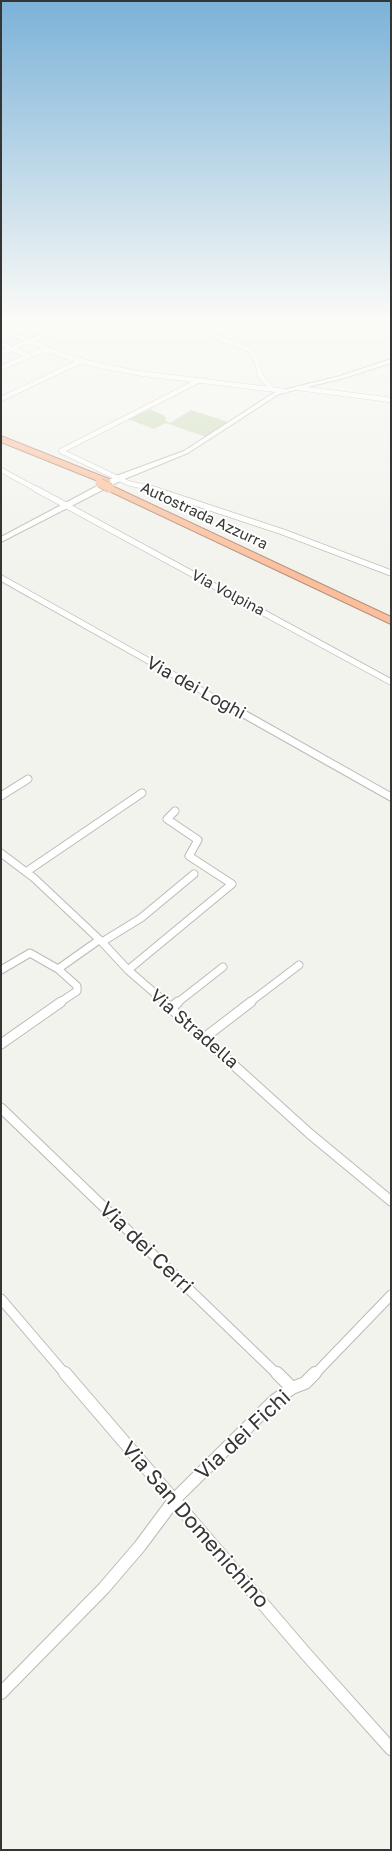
<!DOCTYPE html>
<html>
<head>
<meta charset="utf-8">
<style>
  body { margin:0 }
  #map { position:relative; width:392px; height:1851px; overflow:hidden; background:#f3f3ee; font-family:"Golos Text",sans-serif }
  canvas { display:block }
  .frame { position:absolute; inset:0; border:2px solid #353534; pointer-events:none }
</style>
</head>
<body>
<div id="map">
<canvas width="392" height="1851"></canvas>
<div class="frame"></div>
</div>
<script>
const c = document.querySelector('canvas').getContext('2d');
c.lineJoin = 'round';
function fillPath(path, color) {
  c.fillStyle = color;
  c.fill(path, 'evenodd');
}
function toPath(rows) {
  const path = new Path2D();
  for (const r of rows) {
    path.moveTo(r[0], r[1]);
    for (let i = 2; i < r.length; i += 2) path.lineTo(r[i], r[i + 1]);
  }
  return path;
}
function strokePath(path, color, width, dash) {
  c.strokeStyle = color;
  c.lineWidth = width;
  c.lineCap = dash ? 'butt' : 'round';
  c.setLineDash(dash || []);
  c.stroke(path);
}
function label(font, color, halo, rows, align = 'center') {
  c.font = font + ' "Golos Text",sans-serif';
  c.lineWidth = 4;
  c.setLineDash([]);
  c.textBaseline = 'middle';
  c.strokeStyle = halo;
  c.fillStyle = color;
  for (const [text, x, y, turn = 0] of rows) {
    c.save();
    c.translate(x, y);
    c.rotate((+turn || 0) * Math.PI / 180);
    c.textAlign = isNaN(turn) ? turn : align;
    if (halo) c.strokeText(text, 0, 0);
    c.fillText(text, 0, 0);
    c.restore();
  }
}
fillPath(toPath([
  [150,409,165,416,166,421,170,423,191,410,228,422,206,437,166,423,154,429,128,419]
]), '#ccdcba');
const minorFar4 = toPath([
  [182,315,205,332,250,350,257,361,260,375,271,388],
  [1,329,67,357,97,365,137,373,285,391],
  [1,344,29,356],
  [1,353,93,315],
  [1,368,43,350,48,353],
  [298,388,391,400],
  [1,399,81,361],
  [1,470,38,490],
  [158,490,128,483,61,451,200,380]
]);
const minorFar3 = toPath([
  [36,489,391,682],
  [153,489,283,532,391,573],
  [1,578,245,715]
]);
const minorFar2 = toPath([
  [242,713,391,797],
  [1,796,28,779],
  [1,853,34,878,102,942,128,970,166,1003],
  [26,872,142,793],
  [102,942,141,918,194,874],
  [1,970,30,953,58,969],
  [128,970,232,884,189,856,198,840,167,819,175,811],
  [59,1003,77,991,77,986,58,969,99,940],
  [177,1003,223,967],
  [249,1003,299,965]
]);
const minorFar1 = toPath([
  [164,1002,310,1134,391,1201],
  [171,1008,178,1002],
  [204,1038,251,1002],
  [1,1044,61,1002],
  [1,1108,278,1375],
  [1,1299,66,1375],
  [314,1375,391,1295]
]);
const minor = toPath([
  [65,1373,306,1654,391,1749],
  [277,1373,292,1388],
  [1,1693,104,1588,140,1546,175,1499,274,1401,292,1388,305,1383,315,1373]
]);
const secondary = toPath([
  [391,359,391,363,344,378,279,394,188,453,122,480,1,542,1,537,116,476,184,451,275,392,340,376,391,359]
]);
const motorway = toPath([
  [1,436,109,479,111,481,106,484,103,483,1,442,1,436],
  [110,485,391,617,391,624,107,490,107,486,110,485]
]);
strokePath(minorFar4, '#babab6', 5.5);
strokePath(minorFar3, '#babab6', 7);
strokePath(minorFar2, '#babab6', 9);
strokePath(minorFar1, '#babab6', 11);
strokePath(minor, '#babab6', 14);
strokePath(secondary, '#babab6', 2);
strokePath(motorway, '#b58f79', 2);
strokePath(minorFar4, '#fff', 4.5);
strokePath(minorFar3, '#fff', 5.5);
strokePath(minorFar2, '#fff', 7);
strokePath(minorFar1, '#fff', 9);
strokePath(minor, '#fff', 12);
fillPath(secondary, '#fff');
fillPath(motorway, '#fac09e');
const motorwayBridge = toPath([
  [100,483,110,488]
]);
strokePath(motorwayBridge, '#b58f79', 10, []);
strokePath(motorwayBridge, '#fac09e', 9);
const sky = c.createLinearGradient(0, 0, 0, 574);
sky.addColorStop(0, '#7bb2d8');
sky.addColorStop(0.55, '#fafaf7');
sky.addColorStop(1, '#fafaf700');
c.fillStyle = sky;
c.fillRect(0, 0, 392, 574);
label('15px', '#353534', '#fff', [
  ["Autostrada Azzurra",204,516,25],
  ["Via Volpina",228,593,28]
]);
label('18px', '#353534', '#fff', [
  ["Via dei Loghi",196,688,29],
  ["Via Stradella",194,1029,41]
]);
label('21px', '#353534', '#fff', [
  ["Via dei Cerri",146,1248,44],
  ["Via dei Fichi",243,1435,-43],
  ["Via San Domenichino",195,1525,49]
]);
</script>
</body>
</html>
